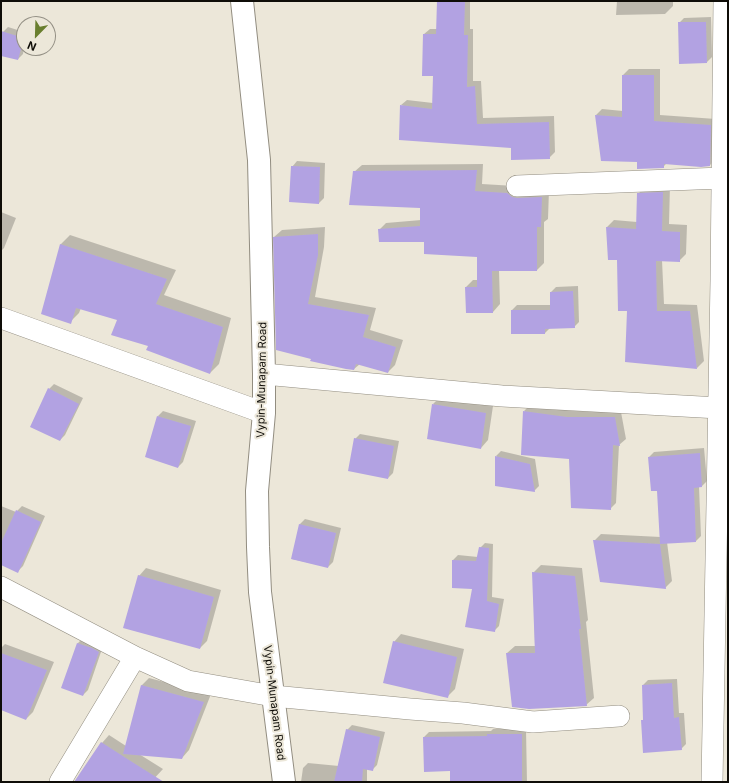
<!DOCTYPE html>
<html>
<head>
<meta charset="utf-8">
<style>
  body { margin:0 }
  #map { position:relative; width:729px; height:783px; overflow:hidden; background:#ece7d9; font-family:Inter,sans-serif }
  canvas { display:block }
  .frame { position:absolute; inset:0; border:2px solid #0f0d08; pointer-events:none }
  .north { position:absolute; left:16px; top:16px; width:40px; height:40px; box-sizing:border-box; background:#ece7d9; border:1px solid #949085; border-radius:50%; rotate:203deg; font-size:11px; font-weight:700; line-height:16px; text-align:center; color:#0f0d08 }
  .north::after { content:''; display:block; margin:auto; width:14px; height:18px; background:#697e2e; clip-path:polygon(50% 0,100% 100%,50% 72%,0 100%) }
</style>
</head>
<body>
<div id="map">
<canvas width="729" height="783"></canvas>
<div class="frame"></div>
<div class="north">N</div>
</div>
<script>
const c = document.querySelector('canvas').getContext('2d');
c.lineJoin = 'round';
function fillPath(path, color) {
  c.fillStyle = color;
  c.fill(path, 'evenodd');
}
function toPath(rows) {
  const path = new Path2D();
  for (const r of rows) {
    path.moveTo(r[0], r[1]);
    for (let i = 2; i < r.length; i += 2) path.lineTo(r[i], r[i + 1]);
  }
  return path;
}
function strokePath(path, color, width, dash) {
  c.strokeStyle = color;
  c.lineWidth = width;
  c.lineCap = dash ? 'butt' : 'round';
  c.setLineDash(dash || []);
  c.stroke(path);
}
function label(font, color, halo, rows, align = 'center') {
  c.font = font + ' Inter,sans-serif';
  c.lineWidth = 4;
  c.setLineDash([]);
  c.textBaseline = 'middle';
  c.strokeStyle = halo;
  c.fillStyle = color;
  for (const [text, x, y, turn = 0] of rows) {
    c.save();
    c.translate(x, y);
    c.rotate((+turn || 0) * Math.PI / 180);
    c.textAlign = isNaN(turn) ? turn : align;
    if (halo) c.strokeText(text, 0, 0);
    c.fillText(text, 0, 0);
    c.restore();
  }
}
fillPath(toPath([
  [438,1,470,1,470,29,473,29,473,81,481,81,483,118,554,116,555,152,549,158,512,148,401,105,407,100,433,103,434,75,424,34,430,29,437,29],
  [617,1,673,1,673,6,665,14,616,15],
  [711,17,712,57,707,62,679,23,684,18],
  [8,27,24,32,24,48,23,54,18,59,1,55,1,38,3,32],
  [629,69,660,69,660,115,716,119,716,159,710,165,667,163,663,167,638,161,596,115,602,109,623,111,623,75],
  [297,161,325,163,324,198,319,203,292,167],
  [483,164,482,184,515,186,549,190,548,219,544,222,544,263,537,270,499,270,500,304,493,312,466,287,473,280,478,280,478,256,425,241,379,230,386,223,421,220,421,207,354,172,362,165],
  [670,186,669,224,687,225,686,254,679,261,662,260,664,304,697,305,704,361,697,368,628,310,618,259,607,227,614,220,637,222,638,194,645,187],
  [1,212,16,218,4,248,1,251],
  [325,227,324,247,315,297,376,308,370,330,403,340,395,365,388,372,360,364,354,369,312,358,274,237,282,230],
  [70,235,176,270,164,295,231,318,219,364,210,373,149,346,118,319,81,308,79,313,70,322,42,313,61,244],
  [578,286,579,322,574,327,550,328,545,333,512,310,517,305,551,305,551,292,556,287],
  [54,384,83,398,65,435,60,440,49,389],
  [440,397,493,406,488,440,481,448,433,404],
  [530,405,574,411,621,412,626,439,619,445,616,503,610,509,570,458,524,411],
  [163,411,196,421,183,462,178,467,158,416],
  [360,434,399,441,393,473,388,478,355,439],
  [704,448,707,481,702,486,699,486,701,536,696,541,667,542,672,581,665,588,594,541,601,534,661,537,658,490,649,457,654,452],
  [501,451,535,459,539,486,534,491,496,456],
  [1,506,16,512,22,506,45,516,23,566,18,571,1,564],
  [305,519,341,528,333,562,328,567,292,559,300,524],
  [485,543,493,544,492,597,504,599,499,626,494,631,473,588,453,560,458,555,478,557,480,548],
  [541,565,582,568,588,620,586,622,594,698,586,705,507,653,515,646,535,646,533,573],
  [146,568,221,590,207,641,200,648,139,576],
  [401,634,464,649,455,689,447,697,394,642],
  [83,638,103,646,88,690,83,695,62,687,78,643],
  [5,644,54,662,33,712,26,719,1,709,1,648],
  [149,678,211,694,189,750,182,758,139,754,163,769,151,782,76,782,102,743,109,735,126,746,142,685],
  [677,679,679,713,684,713,686,744,681,749,642,721,644,718,643,685,648,680],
  [352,725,385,732,377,765,372,770,367,769,367,782,301,782,303,768,308,763,339,766,347,730],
  [493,729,526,729,527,782,451,782,451,770,424,737,429,732,491,731]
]), '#0003');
fillPath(toPath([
  [437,1,465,1,464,35,468,35,467,87,475,86,477,124,549,122,550,159,511,160,511,148,399,140,400,105,432,109,433,76,422,76,423,34,436,34],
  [678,22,706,22,707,63,679,64],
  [1,31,24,38,18,60,1,56],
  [622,75,654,75,654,121,711,125,710,166,701,167,664,164,664,168,637,169,637,162,601,161,595,115,622,117],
  [291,166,320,167,319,204,289,202],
  [477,170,475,191,507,193,512,197,517,198,542,197,541,227,537,227,537,271,492,271,493,313,466,313,465,287,477,287,477,257,424,254,424,242,379,242,378,229,420,226,420,208,349,205,353,171],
  [663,192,662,231,680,232,680,262,656,261,657,311,690,311,697,369,625,362,627,311,618,311,617,260,608,260,606,227,636,229,637,193],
  [318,234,318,255,308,304,369,315,363,337,396,347,388,373,356,364,354,370,346,369,310,361,311,359,276,350,273,237],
  [60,244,167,279,156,304,223,327,210,374,146,350,148,346,111,335,117,320,76,308,71,324,41,314],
  [573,291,575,328,545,329,545,334,511,334,511,310,550,310,550,292],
  [48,388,79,404,60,441,30,427],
  [432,404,486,413,481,449,427,439],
  [523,411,567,417,615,417,620,446,613,445,611,510,571,508,569,459,521,455],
  [157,416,191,426,178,468,145,457],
  [354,438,394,446,388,479,348,471],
  [700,453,702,487,694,488,696,542,660,544,657,491,651,491,648,457],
  [495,456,530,464,535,492,495,486],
  [16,510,41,522,18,573,1,565,1,543],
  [299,524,336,533,328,568,291,559],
  [593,540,660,544,666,589,600,582],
  [479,547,489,548,487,601,499,604,495,632,465,627,472,589,452,588,452,560,476,561],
  [532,572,575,576,581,629,579,629,587,706,529,709,512,707,506,653,535,653],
  [138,575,214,597,200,649,123,628],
  [393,641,457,657,448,698,383,683],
  [77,643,92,648,99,652,83,696,61,688],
  [1,653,47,670,26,720,1,710],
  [672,683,674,718,679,717,682,750,643,753,641,720,643,720,642,685],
  [141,685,204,702,182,759,123,754],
  [346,729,380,737,373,771,363,769,362,782,334,782],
  [487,734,522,734,522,782,450,782,450,771,424,772,423,737,487,736],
  [101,742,129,760,164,782,74,782]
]), '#b2a2e2');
const minor = toPath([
  [517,186,722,178],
  [1,318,264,413],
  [264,374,502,396,719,408],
  [1,587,135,657,188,681,273,696,410,709,463,713,533,722,619,716],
  [60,782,135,657],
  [712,782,721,281,724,1]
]);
const major = toPath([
  [242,1,259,160,264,374,264,413,257,491,258,547,260,592,284,782]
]);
strokePath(minor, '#928d80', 22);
strokePath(major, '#928d80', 24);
strokePath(minor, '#fff', 21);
strokePath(major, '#fff', 22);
label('11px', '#0f0d08', '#ece7d9', [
  ["Vypin-Munapam Road",262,380,-89],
  ["Vypin-Munapam Road",274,703,83]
]);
</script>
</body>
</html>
